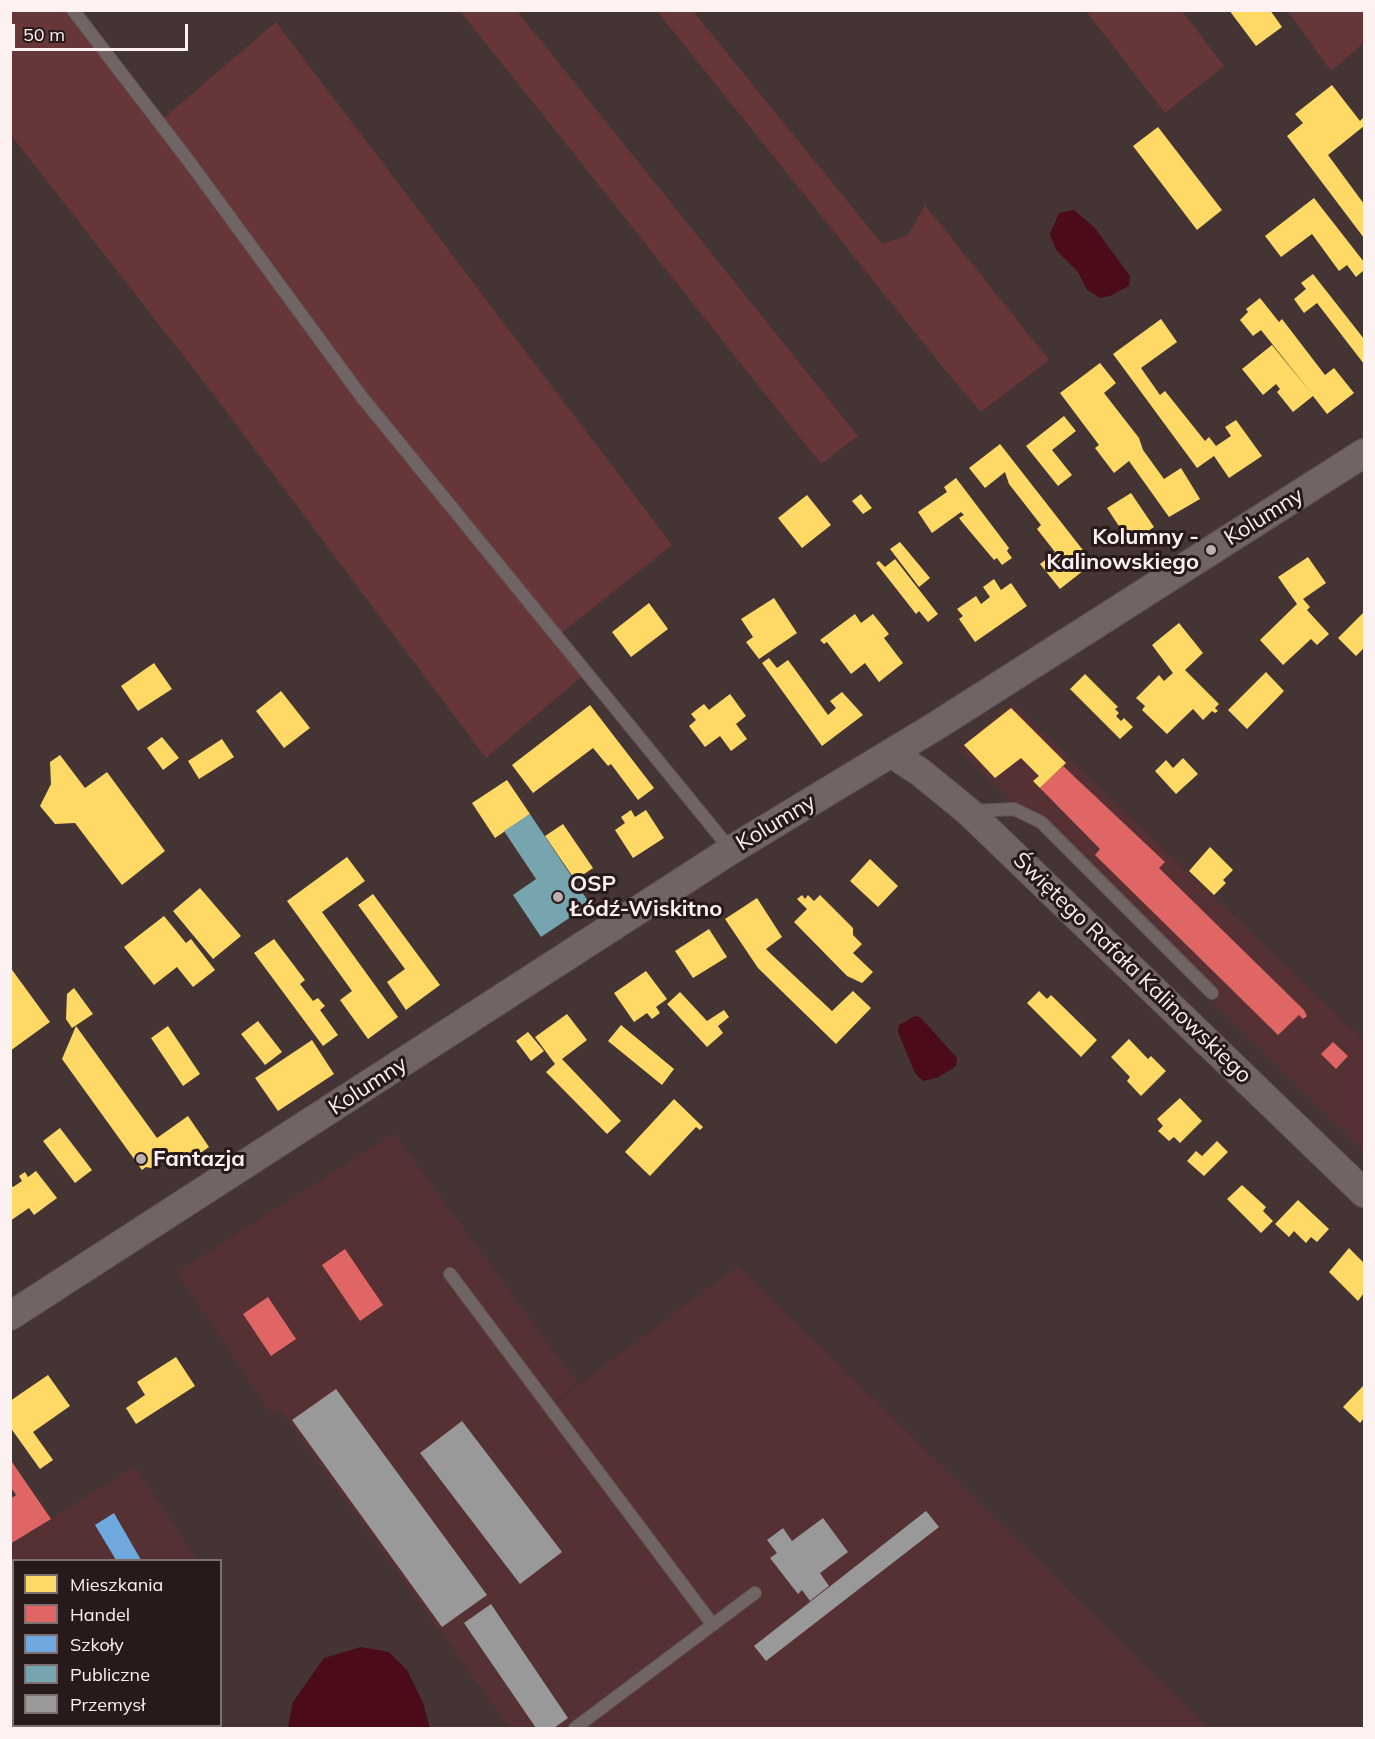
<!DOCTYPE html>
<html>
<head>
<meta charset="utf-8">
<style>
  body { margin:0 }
  #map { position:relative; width:1375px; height:1739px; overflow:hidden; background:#453434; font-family:Mulish,sans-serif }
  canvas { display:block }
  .frame { position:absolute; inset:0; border:12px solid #fef1f2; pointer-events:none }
  .legend { position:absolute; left:12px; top:1559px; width:210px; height:168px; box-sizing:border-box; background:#281a1a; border:2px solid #7e7070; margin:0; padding:8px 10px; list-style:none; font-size:18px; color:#fef1f2 }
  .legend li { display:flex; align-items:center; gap:12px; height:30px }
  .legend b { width:30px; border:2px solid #7e7070 }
  .scale { position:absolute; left:12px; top:24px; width:176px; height:27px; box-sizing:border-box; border:3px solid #fef1f2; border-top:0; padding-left:8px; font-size:18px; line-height:21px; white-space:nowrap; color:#fef1f2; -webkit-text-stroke:4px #281a1a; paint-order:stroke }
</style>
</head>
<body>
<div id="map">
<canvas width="1375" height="1739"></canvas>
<div class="frame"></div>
<ul class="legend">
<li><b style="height:16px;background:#ffd966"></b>Mieszkania</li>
<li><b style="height:16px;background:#e06666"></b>Handel</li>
<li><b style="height:16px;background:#6fa8dc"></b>Szkoły</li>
<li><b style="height:16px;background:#76a5af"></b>Publiczne</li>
<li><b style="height:16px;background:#999"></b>Przemysł</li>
</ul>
<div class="scale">50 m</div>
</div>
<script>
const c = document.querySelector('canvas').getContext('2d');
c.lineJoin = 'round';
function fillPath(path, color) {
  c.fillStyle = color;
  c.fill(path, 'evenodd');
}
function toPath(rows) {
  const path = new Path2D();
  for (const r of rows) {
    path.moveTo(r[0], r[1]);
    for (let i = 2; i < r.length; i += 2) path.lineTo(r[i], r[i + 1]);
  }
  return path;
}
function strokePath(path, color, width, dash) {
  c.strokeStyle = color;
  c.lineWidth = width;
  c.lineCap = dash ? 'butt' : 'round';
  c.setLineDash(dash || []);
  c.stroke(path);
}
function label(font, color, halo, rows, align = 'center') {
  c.font = font + ' Mulish,sans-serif';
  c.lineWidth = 6;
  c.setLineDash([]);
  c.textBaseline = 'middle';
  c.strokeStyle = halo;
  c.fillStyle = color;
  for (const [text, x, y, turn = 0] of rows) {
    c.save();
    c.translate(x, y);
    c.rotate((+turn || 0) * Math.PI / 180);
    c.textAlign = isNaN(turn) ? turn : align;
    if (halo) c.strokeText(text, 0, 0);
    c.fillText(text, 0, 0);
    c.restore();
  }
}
fillPath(toPath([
  [1012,704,1364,1041,1364,1152,959,748],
  [394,1133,577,1383,545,1410,738,1266,1209,1728,510,1728,280,1410,272,1414,177,1272],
  [135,1466,197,1560,14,1560,14,1726,177,1726,171,1728,11,1728,11,1544]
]), '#553133');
fillPath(toPath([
  [11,11,83,11,164,118,276,22,672,545,554,639,581,677,486,758,214,395,11,135],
  [460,11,517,11,858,436,821,464],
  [657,11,693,11,882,244,908,235,925,205,1049,360,981,412,945,370],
  [1086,11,1182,11,1224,66,1165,113],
  [1288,11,1364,11,1364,43,1331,71]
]), '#663639');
fillPath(toPath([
  [1074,210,1094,227,1130,276,1129,286,1110,296,1100,298,1087,290,1078,272,1056,250,1050,234,1059,213],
  [915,1016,920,1017,957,1058,956,1066,939,1077,923,1081,915,1073,898,1032,899,1025],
  [361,1647,389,1652,407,1670,423,1703,430,1728,288,1728,293,1702,324,1658]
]), '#4c0b19');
fillPath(toPath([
  [1229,10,1270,10,1282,27,1256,46],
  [1332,85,1360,121,1364,117,1364,126,1328,155,1364,204,1364,238,1287,136,1303,123,1295,114],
  [1158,127,1222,210,1197,230,1133,146],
  [1314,198,1364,262,1364,270,1356,277,1347,265,1339,271,1312,234,1281,257,1265,236],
  [1313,274,1364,339,1364,364,1317,303,1304,313,1294,299,1306,289,1301,283],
  [1260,298,1279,322,1282,319,1325,375,1334,368,1354,393,1327,414,1313,396,1293,412,1277,392,1280,389,1276,384,1263,395,1242,369,1272,345,1312,394,1261,330,1253,336,1240,320,1248,312,1246,309],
  [1161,319,1177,342,1141,368,1160,395,1165,391,1205,441,1209,437,1216,446,1231,436,1225,427,1236,420,1262,456,1229,478,1214,456,1197,468,1113,354],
  [1100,363,1116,383,1104,393,1139,438,1143,450,1164,479,1181,468,1200,499,1169,517,1129,461,1114,473,1095,448,1099,445,1060,393],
  [1064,416,1076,431,1052,450,1072,475,1058,486,1026,446],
  [1000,444,1093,563,1060,589,1040,564,1055,552,1037,529,1041,525,1009,484,1005,472,985,488,969,468],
  [956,478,1009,548,1007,551,1012,558,1002,565,997,558,994,560,962,522,959,518,964,515,961,512,932,533,918,512,947,492,944,487],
  [1131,493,1154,527,1130,543,1107,508],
  [861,494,872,508,863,514,852,501],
  [807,495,831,525,802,548,778,518],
  [900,542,930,578,919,587,890,549],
  [1308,557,1326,583,1303,599,1310,607,1307,610,1329,634,1317,645,1311,639,1283,665,1260,640,1297,604,1278,577],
  [895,559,938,614,928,622,919,611,916,614,876,563,879,561,885,567],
  [994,579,1001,590,1011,583,1027,606,975,642,959,619,963,616,957,609,976,596,981,604,990,597,983,587],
  [774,598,797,633,759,659,746,642,753,637,741,619],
  [649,603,668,629,631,657,612,632],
  [1364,612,1364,648,1356,656,1338,638],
  [855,614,861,623,873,614,889,634,884,638,903,663,879,682,865,663,851,674,827,642,824,644,820,640],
  [1179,623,1203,653,1185,670,1219,704,1215,708,1218,711,1215,713,1212,711,1203,720,1193,709,1167,734,1142,710,1145,706,1136,698,1159,675,1164,681,1173,673,1152,645],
  [769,658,777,668,788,660,828,715,836,708,830,701,842,692,863,715,822,746,762,663],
  [154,663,172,689,138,711,121,686],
  [1266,672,1284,691,1247,729,1228,710],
  [1085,674,1118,707,1115,709,1119,713,1116,716,1121,721,1124,718,1133,727,1120,739,1070,689],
  [281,691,310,728,284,748,256,711],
  [730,694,746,716,736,724,747,739,731,751,720,736,705,747,689,726,696,720,691,714,704,704,709,710],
  [590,705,654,788,638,800,611,764,608,766,593,748,533,793,512,765],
  [1011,708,1066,763,1040,788,1033,781,1039,776,1021,758,995,778,964,745],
  [162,737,179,758,163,770,147,748],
  [222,739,234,757,199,779,188,761],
  [60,755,85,788,107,772,165,851,122,885,75,823,55,824,40,806,51,784,50,762],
  [1183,758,1198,774,1176,794,1155,771,1166,760,1173,768],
  [507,780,530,814,495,838,472,803],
  [631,810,635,817,646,810,664,838,633,858,615,830,625,823,621,817],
  [563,824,593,868,575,880,545,836],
  [1210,847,1233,870,1223,880,1226,883,1214,895,1189,871],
  [347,857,365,881,322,912,398,1017,368,1039,340,1000,352,991,287,901],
  [870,859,898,886,878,907,850,881],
  [200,888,241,936,213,959,173,911],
  [373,894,440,985,406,1010,387,982,405,969,358,905],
  [802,895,805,899,808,895,814,901,820,895,853,928,853,935,862,944,853,953,873,972,862,983,847,976,794,922,807,909,797,899],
  [757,898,782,937,766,949,772,955,832,1011,853,991,871,1008,836,1044,758,968,725,919],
  [164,916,186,943,191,939,215,970,193,987,177,967,154,985,124,947],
  [709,929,727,957,693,978,675,951],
  [274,939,305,980,300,984,313,1001,318,998,325,1006,320,1010,338,1035,323,1046,254,953],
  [10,967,50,1022,10,1051],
  [646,971,667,999,656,1007,660,1013,652,1019,647,1013,634,1022,614,993],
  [74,988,93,1014,72,1028,66,1019,67,994],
  [1039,991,1047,999,1051,995,1097,1040,1081,1057,1027,1003],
  [680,992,707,1021,724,1010,729,1017,718,1026,723,1033,707,1047,667,1004],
  [567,1014,587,1040,562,1059,621,1121,607,1134,546,1072,555,1064,535,1037],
  [258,1021,282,1052,265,1065,241,1034],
  [621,1025,674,1069,662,1085,608,1041],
  [76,1026,157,1138,188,1116,209,1147,178,1169,168,1153,151,1168,146,1167,142,1170,62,1059],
  [168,1026,200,1074,183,1086,151,1038],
  [528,1032,544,1051,531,1061,516,1041],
  [1129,1039,1148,1059,1151,1056,1166,1071,1141,1096,1127,1081,1130,1077,1111,1057],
  [312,1040,334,1074,278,1111,255,1078],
  [1180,1098,1202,1121,1180,1143,1174,1137,1169,1141,1158,1131,1163,1126,1157,1119],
  [674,1099,703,1127,700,1130,696,1127,650,1176,625,1152],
  [60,1128,92,1170,75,1183,43,1141],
  [1217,1141,1228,1152,1204,1176,1187,1161,1196,1151,1202,1156],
  [36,1171,57,1198,34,1215,29,1208,10,1221,10,1184,13,1187,22,1181,19,1176,25,1172,28,1177],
  [1242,1185,1266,1207,1263,1211,1273,1221,1261,1233,1227,1199],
  [1298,1200,1329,1229,1317,1242,1311,1237,1306,1243,1294,1231,1289,1237,1275,1224],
  [1349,1248,1364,1263,1364,1293,1358,1301,1329,1272],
  [176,1357,195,1386,136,1424,126,1408,145,1395,137,1382],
  [48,1375,70,1406,33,1432,53,1460,40,1469,10,1427,10,1401],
  [1363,1386,1364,1418,1360,1423,1343,1407]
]), '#ffd966');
fillPath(toPath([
  [1063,766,1165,862,1159,868,1304,1010,1307,1016,1303,1019,1299,1015,1278,1035,1095,855,1100,849,1040,788],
  [1333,1042,1348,1056,1336,1069,1321,1054],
  [345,1249,383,1305,360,1321,322,1265],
  [268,1297,296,1339,271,1356,243,1314],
  [12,1462,51,1519,10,1544,10,1499,16,1495,10,1486]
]), '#e06666');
fillPath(toPath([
  [114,1513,122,1527,141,1560,116,1560,95,1525],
  [14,1567,14,1651,10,1646,10,1569]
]), '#6fa8dc');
fillPath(toPath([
  [530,814,590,904,541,937,513,895,536,879,504,831]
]), '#76a5af');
fillPath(toPath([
  [336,1389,487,1595,442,1627,292,1420],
  [462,1421,562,1552,520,1584,420,1453],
  [926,1511,939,1527,766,1661,754,1646],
  [823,1518,848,1552,820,1573,829,1586,810,1601,802,1590,798,1594,770,1558,777,1553,767,1540,783,1528,792,1541],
  [491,1604,568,1718,554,1728,536,1728,464,1623]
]), '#999');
const service = toPath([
  [73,10,188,160,361,396,731,850],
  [973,811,1014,809,1041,822,1212,993],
  [450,1274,713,1625],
  [575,1728,755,1593]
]);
const tertiary = toPath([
  [891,753,920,772,969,812,1364,1193],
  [10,1316,731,850,939,724,1364,453]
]);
strokePath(service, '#615354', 14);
strokePath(tertiary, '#615354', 30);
strokePath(toPath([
  [10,1681,14,1685]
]), '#776a6b', 4, [1.5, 4.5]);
strokePath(service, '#706464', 12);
strokePath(tertiary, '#706464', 28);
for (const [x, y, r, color] of [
  [1211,550,6,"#bdafb0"],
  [558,897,6,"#bdafb0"],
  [141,1159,6,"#bdafb0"]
]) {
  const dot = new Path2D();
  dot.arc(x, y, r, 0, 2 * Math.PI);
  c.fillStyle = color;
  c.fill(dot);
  strokePath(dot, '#281a1a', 2);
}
label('22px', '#fef1f2', '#281a1a', [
  ["Kolumny",1264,517,-32],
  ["Kolumny",776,823,-31],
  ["Świętego Rafała Kalinowskiego",1132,968,44],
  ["Kolumny",368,1086,-33]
]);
label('bold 22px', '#fef1f2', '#281a1a', [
  ["Kolumny -",1199,537,"right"],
  ["Kalinowskiego",1199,562,"right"],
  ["OSP",570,884],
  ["Łódź-Wiskitno",570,909],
  ["Fantazja",153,1159]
], 'left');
</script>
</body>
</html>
